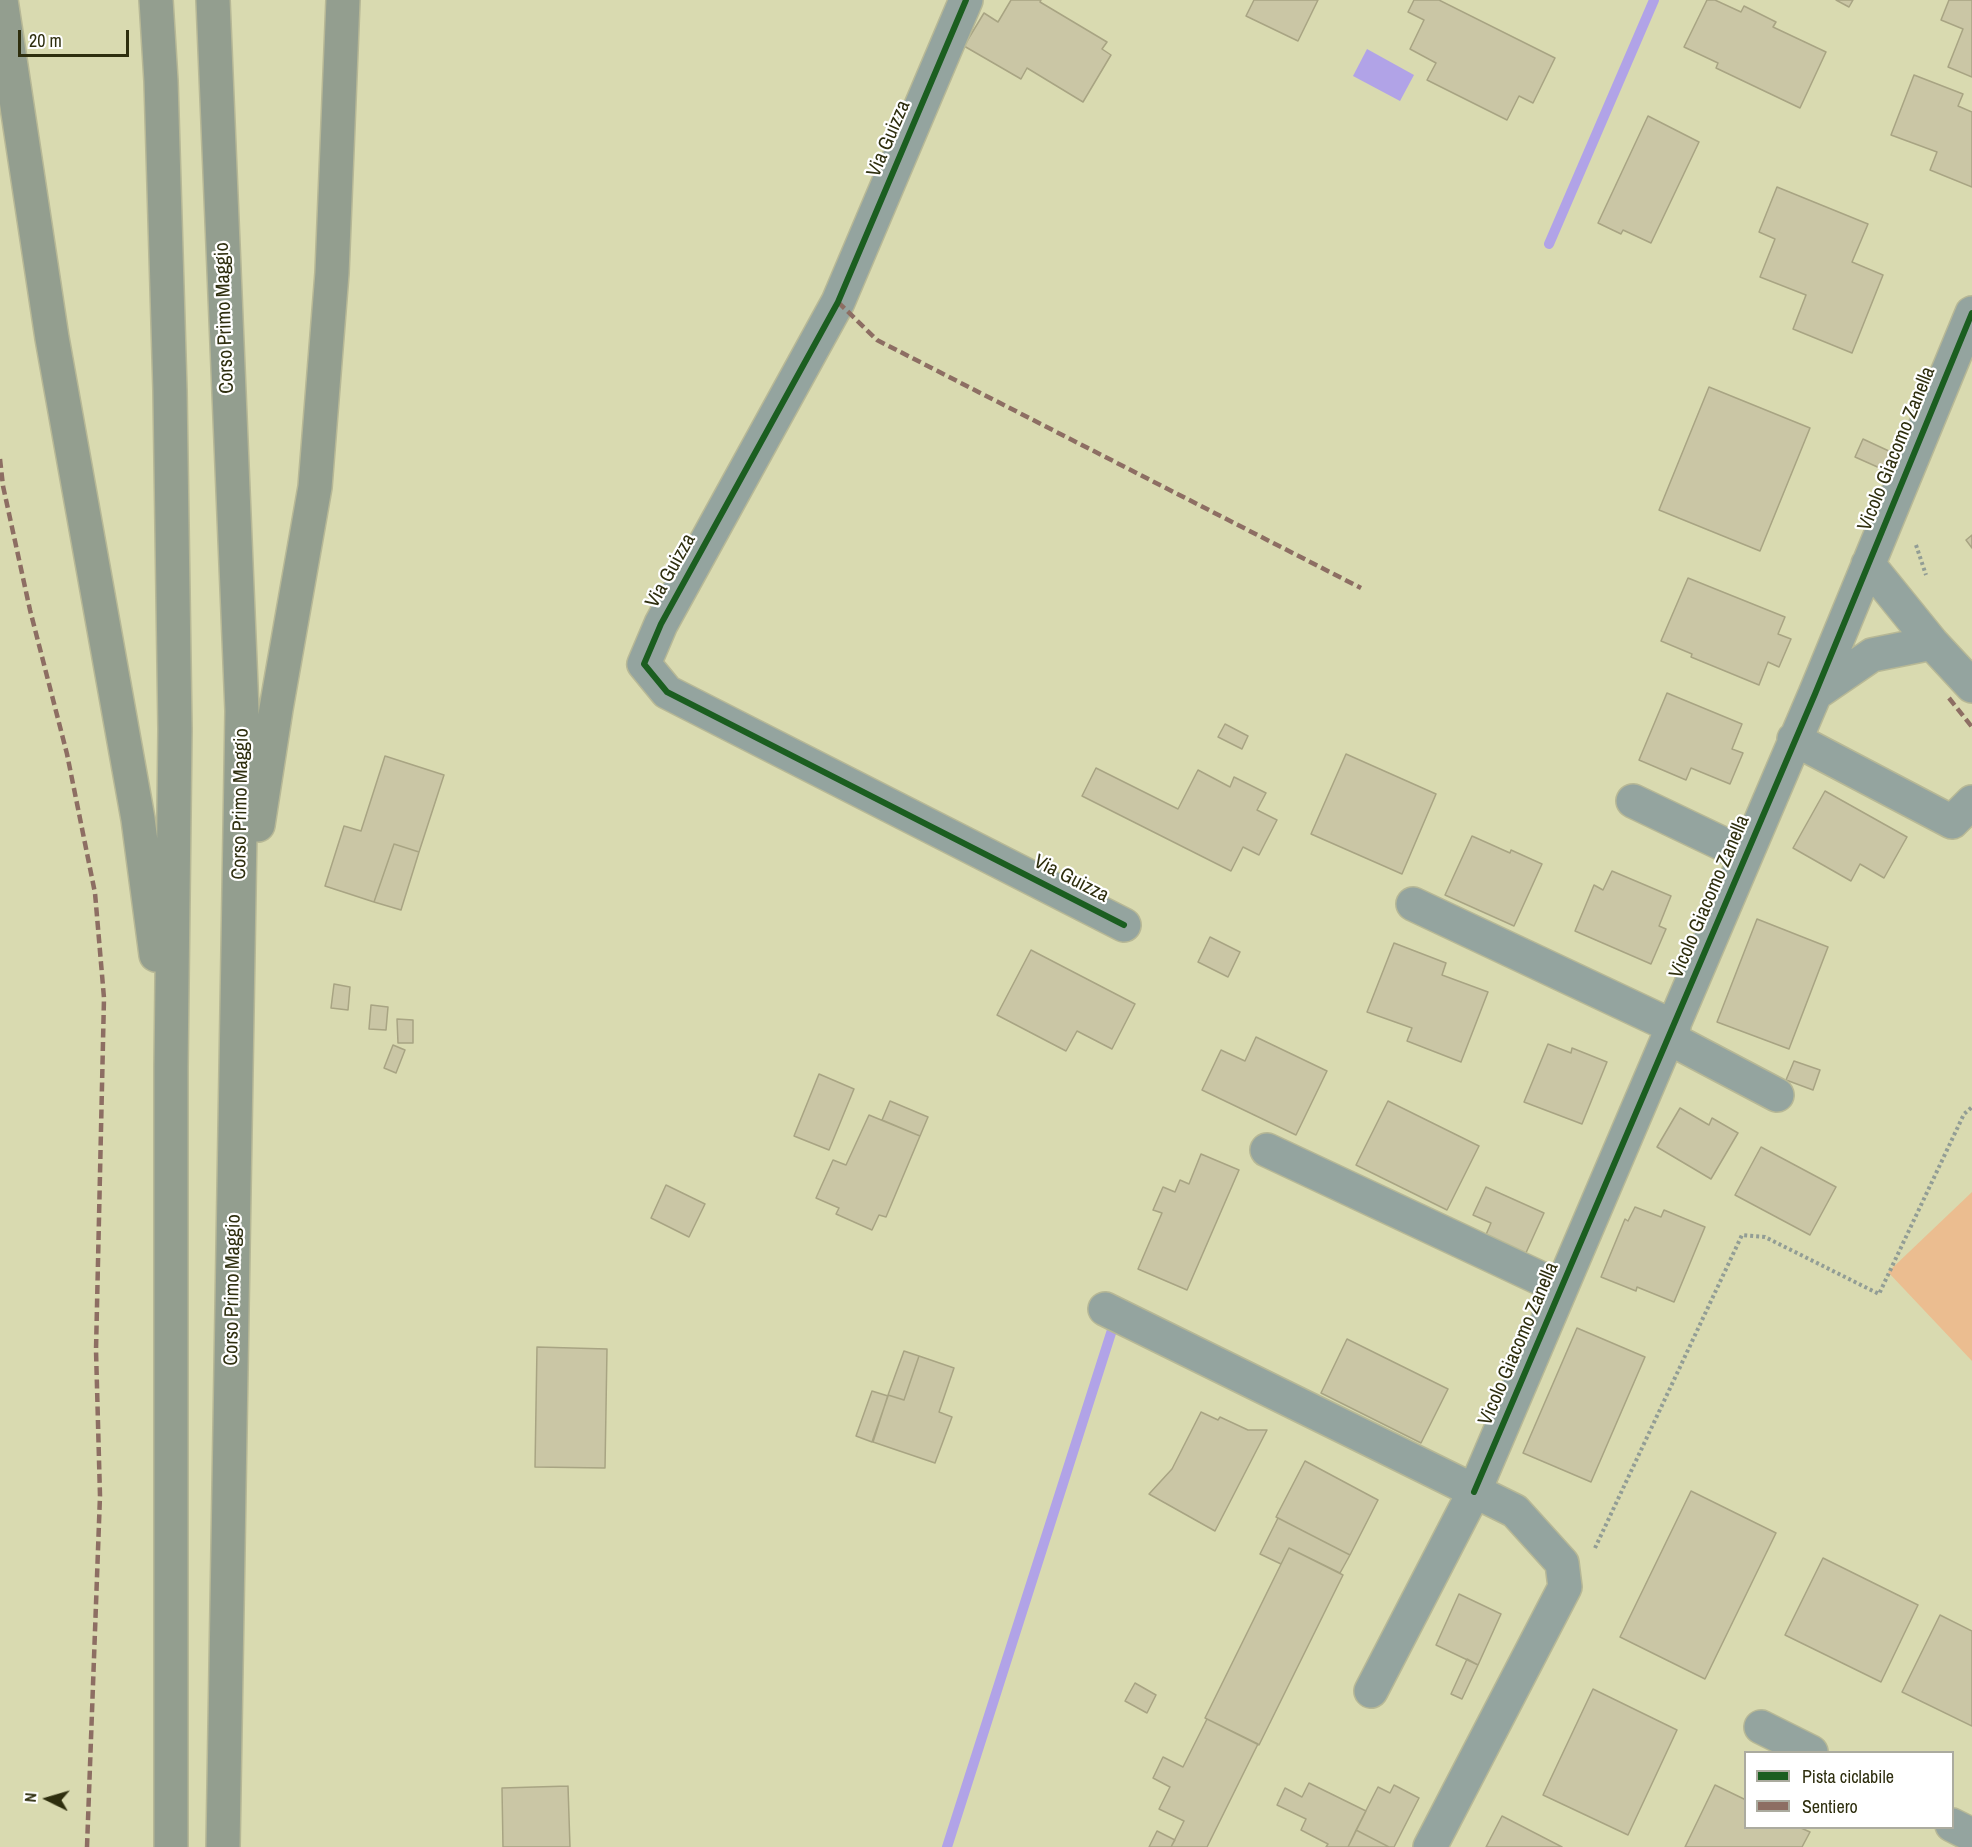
<!DOCTYPE html>
<html>
<head>
<meta charset="utf-8">
<style>
  body { margin:0 }
  #map { position:relative; width:1972px; height:1847px; overflow:hidden; background:#d9dab0; font-family:"Archivo Narrow",sans-serif }
  canvas { display:block }
  .legend { position:absolute; left:1744px; top:1751px; width:210px; height:78px; box-sizing:border-box; background:#fff; border:2px solid #abab9f; margin:0; padding:8px 10px; list-style:none; font-size:18px; color:#2e2e0e }
  .legend li { display:flex; align-items:center; gap:12px; height:30px }
  .legend b { width:30px; border:2px solid #abab9f }
  .north { position:absolute; left:18px; top:1769px; width:60px; height:60px; -webkit-text-stroke:4px #fff; paint-order:stroke; rotate:275deg; font-size:16px; font-weight:700; line-height:24px; text-align:center; color:#2e2e0e }
  .north::after { content:''; display:block; margin:auto; width:21px; height:27px; background:#2e2e0e; clip-path:polygon(50% 0,100% 100%,50% 72%,0 100%) }
  .scale { position:absolute; left:18px; top:30px; width:111px; height:27px; box-sizing:border-box; border:3px solid #2e2e0e; border-top:0; padding-left:8px; font-size:18px; line-height:21px; white-space:nowrap; color:#2e2e0e; -webkit-text-stroke:4px #fff; paint-order:stroke }
</style>
</head>
<body>
<div id="map">
<canvas width="1972" height="1847"></canvas>
<ul class="legend">
<li><b style="height:8px;background:#1b5e20"></b>Pista ciclabile</li>
<li><b style="height:8px;background:#8d6e63"></b>Sentiero</li>
</ul>
<div class="north">N</div>
<div class="scale">20 m</div>
</div>
<script>
const c = document.querySelector('canvas').getContext('2d');
c.lineJoin = 'round';
function fillPath(path, color) {
  c.fillStyle = color;
  c.fill(path, 'evenodd');
}
function toPath(rows) {
  const path = new Path2D();
  for (const r of rows) {
    path.moveTo(r[0], r[1]);
    for (let i = 2; i < r.length; i += 2) path.lineTo(r[i], r[i + 1]);
  }
  return path;
}
function strokePath(path, color, width, dash) {
  c.strokeStyle = color;
  c.lineWidth = width;
  c.lineCap = dash ? 'butt' : 'round';
  c.setLineDash(dash || []);
  c.stroke(path);
}
function label(font, color, halo, rows, align = 'center') {
  c.font = font + ' "Archivo Narrow",sans-serif';
  c.lineWidth = 4.5;
  c.setLineDash([]);
  c.textBaseline = 'middle';
  c.strokeStyle = halo;
  c.fillStyle = color;
  for (const [text, x, y, turn = 0] of rows) {
    c.save();
    c.translate(x, y);
    c.rotate((+turn || 0) * Math.PI / 180);
    c.textAlign = isNaN(turn) ? turn : align;
    if (halo) c.strokeText(text, 0, 0);
    c.fillText(text, 0, 0);
    c.restore();
  }
}
fillPath(toPath([
  [1972,1192,1972,1361,1888,1272]
]), '#ebbd90');
fillPath(toPath([
  [1367,49,1414,75,1400,101,1353,76]
]), '#b1a3e7');
strokePath(toPath([
  [1549,244,1654,0],
  [947,1847,1112,1330]
]), '#b1a3e7', 10);
const building = toPath([
  [1011,0,1041,0,1040,2,1107,42,1102,49,1111,55,1083,102,1027,68,1021,79,964,46,984,13,998,22,1011,0],
  [1254,0,1318,0,1298,41,1246,16,1254,0],
  [1414,0,1439,0,1555,58,1533,103,1519,96,1507,120,1427,80,1436,63,1410,49,1424,20,1408,12,1414,0],
  [1707,0,1715,0,1741,12,1744,6,1776,22,1773,27,1826,52,1800,108,1716,68,1718,63,1684,47,1707,0],
  [1836,0,1853,0,1849,7,1836,0],
  [1949,0,1972,0,1972,77,1948,67,1963,29,1941,20,1949,0],
  [1914,75,1963,94,1958,106,1972,112,1972,187,1930,170,1937,152,1891,135,1914,75],
  [1648,116,1699,142,1651,243,1623,230,1621,234,1598,223,1648,116],
  [1777,187,1868,224,1852,262,1883,275,1852,353,1793,329,1806,295,1760,277,1775,239,1759,232,1777,187],
  [1709,387,1810,428,1760,551,1659,510,1709,387],
  [1863,439,1891,452,1882,469,1855,457,1863,439],
  [1972,535,1972,548,1966,540,1972,535],
  [1688,578,1785,617,1778,634,1791,639,1779,667,1768,662,1759,685,1691,657,1692,654,1661,641,1688,578],
  [1667,693,1742,724,1732,749,1743,753,1730,784,1691,768,1686,780,1639,760,1667,693],
  [1225,724,1248,736,1242,749,1218,737,1225,724],
  [1346,754,1436,794,1402,874,1311,834,1346,754],
  [385,756,444,775,419,852,394,844,374,902,325,886,344,826,361,831,385,756],
  [1096,768,1178,809,1198,770,1230,787,1234,777,1266,793,1257,810,1277,820,1259,855,1243,847,1231,871,1082,796,1096,768],
  [1825,791,1907,837,1884,878,1860,864,1851,881,1793,848,1825,791],
  [1472,836,1510,853,1511,850,1542,864,1514,926,1445,895,1472,836],
  [394,844,419,852,401,910,374,902,394,844],
  [1612,871,1671,896,1659,926,1666,929,1651,964,1575,931,1594,885,1603,890,1612,871],
  [1757,919,1828,947,1789,1049,1717,1022,1757,919],
  [1210,937,1240,952,1228,977,1198,962,1210,937],
  [1394,943,1446,963,1442,975,1488,992,1461,1062,1407,1041,1412,1028,1367,1012,1394,943],
  [1031,950,1135,1004,1112,1049,1077,1031,1066,1051,997,1015,1031,950],
  [334,984,350,987,348,1010,331,1008,334,984],
  [371,1005,388,1007,386,1030,369,1029,371,1005],
  [397,1019,413,1020,413,1043,398,1043,397,1019],
  [1256,1037,1327,1071,1296,1135,1202,1090,1221,1050,1245,1061,1256,1037],
  [1548,1044,1571,1053,1572,1048,1607,1062,1582,1124,1524,1102,1548,1044],
  [393,1045,405,1050,396,1073,384,1068,393,1045],
  [1794,1061,1820,1070,1813,1090,1786,1080,1794,1061],
  [819,1074,854,1089,829,1150,794,1136,819,1074],
  [890,1101,928,1117,920,1136,882,1120,890,1101],
  [1388,1101,1479,1146,1447,1210,1356,1165,1388,1101],
  [1680,1108,1709,1125,1712,1118,1738,1133,1711,1179,1657,1147,1680,1108],
  [869,1115,920,1136,886,1217,879,1215,872,1230,836,1214,839,1208,816,1198,833,1160,846,1165,869,1115],
  [1761,1147,1836,1187,1810,1235,1735,1195,1761,1147],
  [1201,1154,1239,1170,1187,1290,1138,1269,1162,1213,1153,1210,1163,1187,1175,1192,1180,1180,1189,1184,1201,1154],
  [666,1185,705,1204,689,1237,651,1218,666,1185],
  [1486,1187,1544,1213,1525,1255,1485,1237,1491,1223,1473,1215,1486,1187],
  [1635,1207,1661,1217,1664,1210,1705,1227,1674,1302,1637,1287,1636,1291,1601,1277,1625,1219,1628,1221,1635,1207],
  [1577,1328,1645,1357,1591,1482,1523,1453,1577,1328],
  [1347,1339,1448,1389,1421,1443,1321,1393,1347,1339],
  [537,1347,607,1349,605,1468,535,1467,537,1347],
  [904,1351,919,1356,904,1400,888,1395,904,1351],
  [919,1356,954,1368,939,1412,952,1417,935,1463,873,1442,888,1395,904,1400,919,1356],
  [872,1391,888,1396,872,1442,856,1436,872,1391],
  [1201,1412,1218,1420,1220,1417,1248,1430,1267,1430,1215,1531,1149,1494,1172,1469,1201,1412],
  [1305,1461,1378,1500,1350,1555,1276,1517,1305,1461],
  [1691,1491,1776,1533,1705,1679,1620,1637,1691,1491],
  [1278,1518,1350,1555,1340,1573,1289,1548,1281,1564,1260,1554,1278,1518],
  [1289,1548,1343,1575,1259,1745,1205,1718,1289,1548],
  [1823,1558,1918,1605,1881,1682,1785,1635,1823,1558],
  [1459,1594,1501,1614,1478,1665,1436,1645,1459,1594],
  [1940,1615,1972,1631,1972,1726,1902,1692,1940,1615],
  [1467,1659,1478,1665,1462,1699,1451,1694,1467,1659],
  [1135,1683,1156,1695,1147,1713,1125,1701,1135,1683],
  [1593,1689,1677,1730,1628,1835,1543,1795,1593,1689],
  [1207,1719,1258,1744,1207,1847,1171,1847,1184,1821,1159,1809,1170,1787,1153,1778,1163,1757,1183,1767,1207,1719],
  [1309,1783,1366,1811,1348,1847,1326,1847,1328,1844,1301,1830,1306,1819,1277,1805,1285,1788,1302,1797,1309,1783],
  [1394,1785,1419,1798,1394,1847,1389,1847,1356,1830,1378,1787,1390,1793,1394,1785],
  [1715,1785,1746,1800,1746,1828,1801,1828,1810,1832,1802,1847,1685,1847,1715,1785],
  [568,1786,570,1847,503,1847,502,1788,568,1786],
  [1502,1816,1562,1847,1486,1847,1502,1816],
  [1356,1830,1389,1847,1348,1847,1356,1830],
  [1157,1831,1175,1840,1171,1847,1149,1847,1157,1831]
]);
fillPath(building, '#cac6a5');
strokePath(building, '#a8a483', 1.5);
const minor = toPath([
  [966,0,838,302,661,624,644,664,667,692,1124,925],
  [1868,564,1932,643,1972,686],
  [1815,694,1872,655,1932,643],
  [1794,739,1952,822,1972,802],
  [1633,801,1723,844,1744,857],
  [1413,904,1674,1027],
  [1669,1038,1777,1095],
  [1267,1150,1561,1288],
  [1105,1309,1515,1511,1562,1563,1565,1587,1430,1847],
  [1371,1691,1474,1492,1815,694,1972,313],
  [1761,1727,1811,1752],
  [1952,1825,1972,1835]
]);
const highway = toPath([
  [1,0,52,338,138,819,156,955],
  [156,0,161,81,170,391,175,729,171,1067,171,1847],
  [213,0,242,711,223,1847],
  [258,825,276,709,315,487,332,273,343,0]
]);
strokePath(minor, '#b7b896', 36);
strokePath(highway, '#b7b896', 36);
strokePath(toPath([
  [1916,545,1926,575],
  [1595,1548,1742,1235,1765,1237,1879,1294,1964,1114,1972,1107]
]), '#929d95', 4, [3, 3]);
strokePath(minor, '#94a49f', 33);
strokePath(highway, '#939e8f', 33);
strokePath(toPath([
  [838,302,877,340,1361,588],
  [0,459,3,486,30,610,67,754,95,893,104,998,96,1350,100,1496,87,1847],
  [1949,698,1972,727]
]), '#8d6e63', 4.5, [9, 4.5]);
strokePath(toPath([
  [966,0,838,302,661,624,644,664,667,692,1124,925],
  [1474,1492,1815,694,1972,313]
]), '#1b5e20', 6);
label('20px', '#2e2e0e', '#fff', [
  ["Via Guizza",889,139,-67],
  ["Corso Primo Maggio",225,318,-92],
  ["Vicolo Giacomo Zanella",1897,449,-68],
  ["Via Guizza",671,571,-61],
  ["Corso Primo Maggio",241,804,-89],
  ["Via Guizza",1071,879,27],
  ["Vicolo Giacomo Zanella",1710,897,-67],
  ["Corso Primo Maggio",233,1290,-89],
  ["Vicolo Giacomo Zanella",1519,1344,-67]
]);
</script>
</body>
</html>
